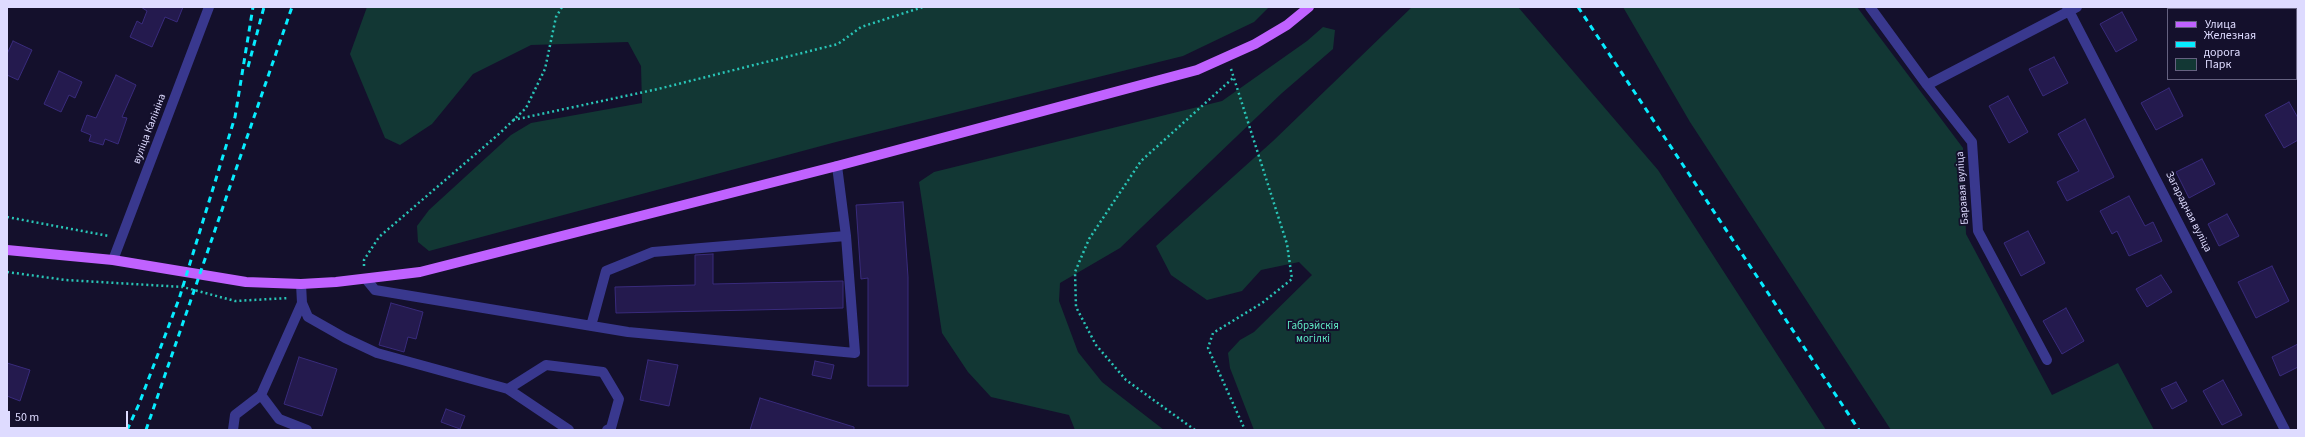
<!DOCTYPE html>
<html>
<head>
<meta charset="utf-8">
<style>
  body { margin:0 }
  #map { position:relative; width:2305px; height:437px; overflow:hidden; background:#14102c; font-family:"Source Sans 3",sans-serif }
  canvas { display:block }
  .frame { position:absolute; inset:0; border:8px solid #dedbff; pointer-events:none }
  .legend { position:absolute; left:2167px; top:8px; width:130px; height:72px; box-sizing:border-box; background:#14102c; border:1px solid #656180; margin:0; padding:5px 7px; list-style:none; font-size:12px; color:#dedbff }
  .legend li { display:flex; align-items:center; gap:8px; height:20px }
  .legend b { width:20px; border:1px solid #656180 }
  .scale { position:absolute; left:8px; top:411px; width:120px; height:18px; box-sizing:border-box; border:2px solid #dedbff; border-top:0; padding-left:5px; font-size:12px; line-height:14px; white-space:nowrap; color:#dedbff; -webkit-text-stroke:3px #14102c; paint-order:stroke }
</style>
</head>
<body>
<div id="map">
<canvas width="2305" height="437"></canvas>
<div class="frame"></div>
<ul class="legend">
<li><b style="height:5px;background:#c062ff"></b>Улица</li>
<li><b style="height:5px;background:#07ecff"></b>Железная дорога</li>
<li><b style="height:11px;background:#123734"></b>Парк</li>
</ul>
<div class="scale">50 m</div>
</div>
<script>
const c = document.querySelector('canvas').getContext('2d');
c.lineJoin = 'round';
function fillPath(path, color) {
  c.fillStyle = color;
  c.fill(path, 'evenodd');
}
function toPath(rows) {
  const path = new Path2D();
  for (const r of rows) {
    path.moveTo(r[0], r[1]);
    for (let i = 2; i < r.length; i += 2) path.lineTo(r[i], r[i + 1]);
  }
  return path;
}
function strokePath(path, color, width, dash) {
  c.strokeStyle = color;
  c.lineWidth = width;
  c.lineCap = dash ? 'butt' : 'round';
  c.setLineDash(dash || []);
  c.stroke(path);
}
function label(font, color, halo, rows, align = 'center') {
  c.font = font + ' "Source Sans 3",sans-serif';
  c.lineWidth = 4;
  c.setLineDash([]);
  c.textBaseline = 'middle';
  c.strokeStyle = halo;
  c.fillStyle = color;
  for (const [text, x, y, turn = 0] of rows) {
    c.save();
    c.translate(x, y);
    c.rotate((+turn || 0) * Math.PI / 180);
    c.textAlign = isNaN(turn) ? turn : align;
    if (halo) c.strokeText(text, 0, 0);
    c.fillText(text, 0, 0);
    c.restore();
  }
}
fillPath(toPath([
  [367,7,1269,7,1254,22,1183,56,836,142,429,251,418,242,417,226,429,210,511,135,531,123,642,103,641,66,628,42,531,45,473,74,432,124,400,145,385,138,350,54],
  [1412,7,1518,7,1658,170,1826,430,1254,430,1230,368,1228,353,1240,340,1254,332,1312,275,1299,262,1261,270,1242,291,1207,300,1171,275,1156,246,1273,141],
  [1623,7,1857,7,1963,148,1966,234,2052,395,2118,363,2154,430,1891,430,1690,122],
  [1323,27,1335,30,1333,49,1282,93,1120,248,1060,283,1059,301,1078,352,1102,382,1164,430,1075,430,1069,415,991,397,968,372,942,333,919,182,934,172,1222,101,1307,41]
]), '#123734');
const building = toPath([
  [141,7,183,7,177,22,165,17,152,47,130,37,137,21,142,24,147,11,141,7],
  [2122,12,2137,40,2116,52,2100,24,2122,12],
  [13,41,32,50,18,80,7,75,7,54,13,41],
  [2054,57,2068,83,2043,96,2029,69,2054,57],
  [59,71,82,82,75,98,69,95,61,112,44,104,59,71],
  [116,75,136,85,122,117,127,118,118,144,105,139,103,145,89,141,91,135,81,131,87,115,96,118,116,75],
  [2169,88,2183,116,2156,130,2141,103,2169,88],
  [2008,96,2028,132,2009,143,1989,106,2008,96],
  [2289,102,2298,118,2298,140,2284,148,2265,115,2289,102],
  [2085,119,2114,177,2067,201,2057,182,2079,171,2058,134,2085,119],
  [2202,159,2215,184,2189,198,2176,172,2202,159],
  [2129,196,2145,226,2153,222,2162,241,2129,256,2117,231,2112,234,2100,211,2129,196],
  [903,202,908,277,908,386,868,386,868,278,861,279,856,205,903,202],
  [2227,214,2239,236,2219,246,2208,224,2227,214],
  [2028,231,2045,263,2021,276,2004,243,2028,231],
  [713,254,713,284,843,281,843,308,616,313,615,287,695,285,695,255,713,254],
  [2272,266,2289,301,2256,318,2238,282,2272,266],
  [2161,275,2172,292,2147,307,2136,289,2161,275],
  [391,303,423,312,416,339,408,337,404,352,379,345,391,303],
  [2066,308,2084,341,2062,354,2043,321,2066,308],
  [2298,344,2298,367,2280,376,2272,357,2298,344],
  [299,357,337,369,322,416,284,404,299,357],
  [648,360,678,365,669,406,640,400,648,360],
  [815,361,834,365,831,379,812,375,815,361],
  [7,363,30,370,20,401,7,396,7,363],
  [2223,380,2242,415,2222,425,2203,391,2223,380],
  [2176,382,2187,401,2172,409,2161,389,2176,382],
  [760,398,854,427,854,430,750,430,760,398],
  [446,409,465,416,460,429,441,422,446,409]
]);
fillPath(building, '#241a4e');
strokePath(building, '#392b7c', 1);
strokePath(toPath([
  [1231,69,1287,244,1292,279,1262,303,1213,333,1208,348,1245,430],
  [513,120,658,89,838,44,861,27,923,7],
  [7,217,109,236],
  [364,266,364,260,379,237,500,133,526,108,545,69,556,17,562,7],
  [7,272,66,280,183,287,235,301,289,298],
  [1195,430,1126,380,1096,345,1076,307,1075,272,1089,239,1141,161,1233,78]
]), '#29c5b7', 2.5, [2, 3]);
strokePath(toPath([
  [1870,7,1927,85,1972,142,1978,231,2047,360],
  [2067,7,2285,430],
  [2263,7,2264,9],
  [2296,68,2298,72],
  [1927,85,2077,7],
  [837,166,846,236],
  [113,260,209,7],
  [366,279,375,290,628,332,855,353,846,236,653,252,606,271,591,326],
  [301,284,302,303,308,317,345,338,377,353,508,389,569,430],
  [302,303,261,395,279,419,307,430],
  [508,389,546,365,603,372,619,399,611,428,607,430],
  [233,430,235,415,261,395]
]), '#39388e', 10);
strokePath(toPath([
  [7,250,113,260,246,282,301,284,336,282,420,272,837,166,1197,70,1255,44,1287,25,1309,7]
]), '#c062ff', 10);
strokePath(toPath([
  [1578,7,1859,430],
  [248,67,264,7],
  [127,430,139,404,179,299,235,117,253,7],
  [146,430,292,7]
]), '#07ecff', 3, [6, 5]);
label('11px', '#dedbff', '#14102c', [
  ["вуліца Калініна",150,129,-69],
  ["Баравая вуліца",1963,188,-94],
  ["Загарадная вуліца",2188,212,63]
]);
label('11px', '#5ee7c2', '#14102c', [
  ["Габрэйскія",1313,327],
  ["могілкі",1313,340]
]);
</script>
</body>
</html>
